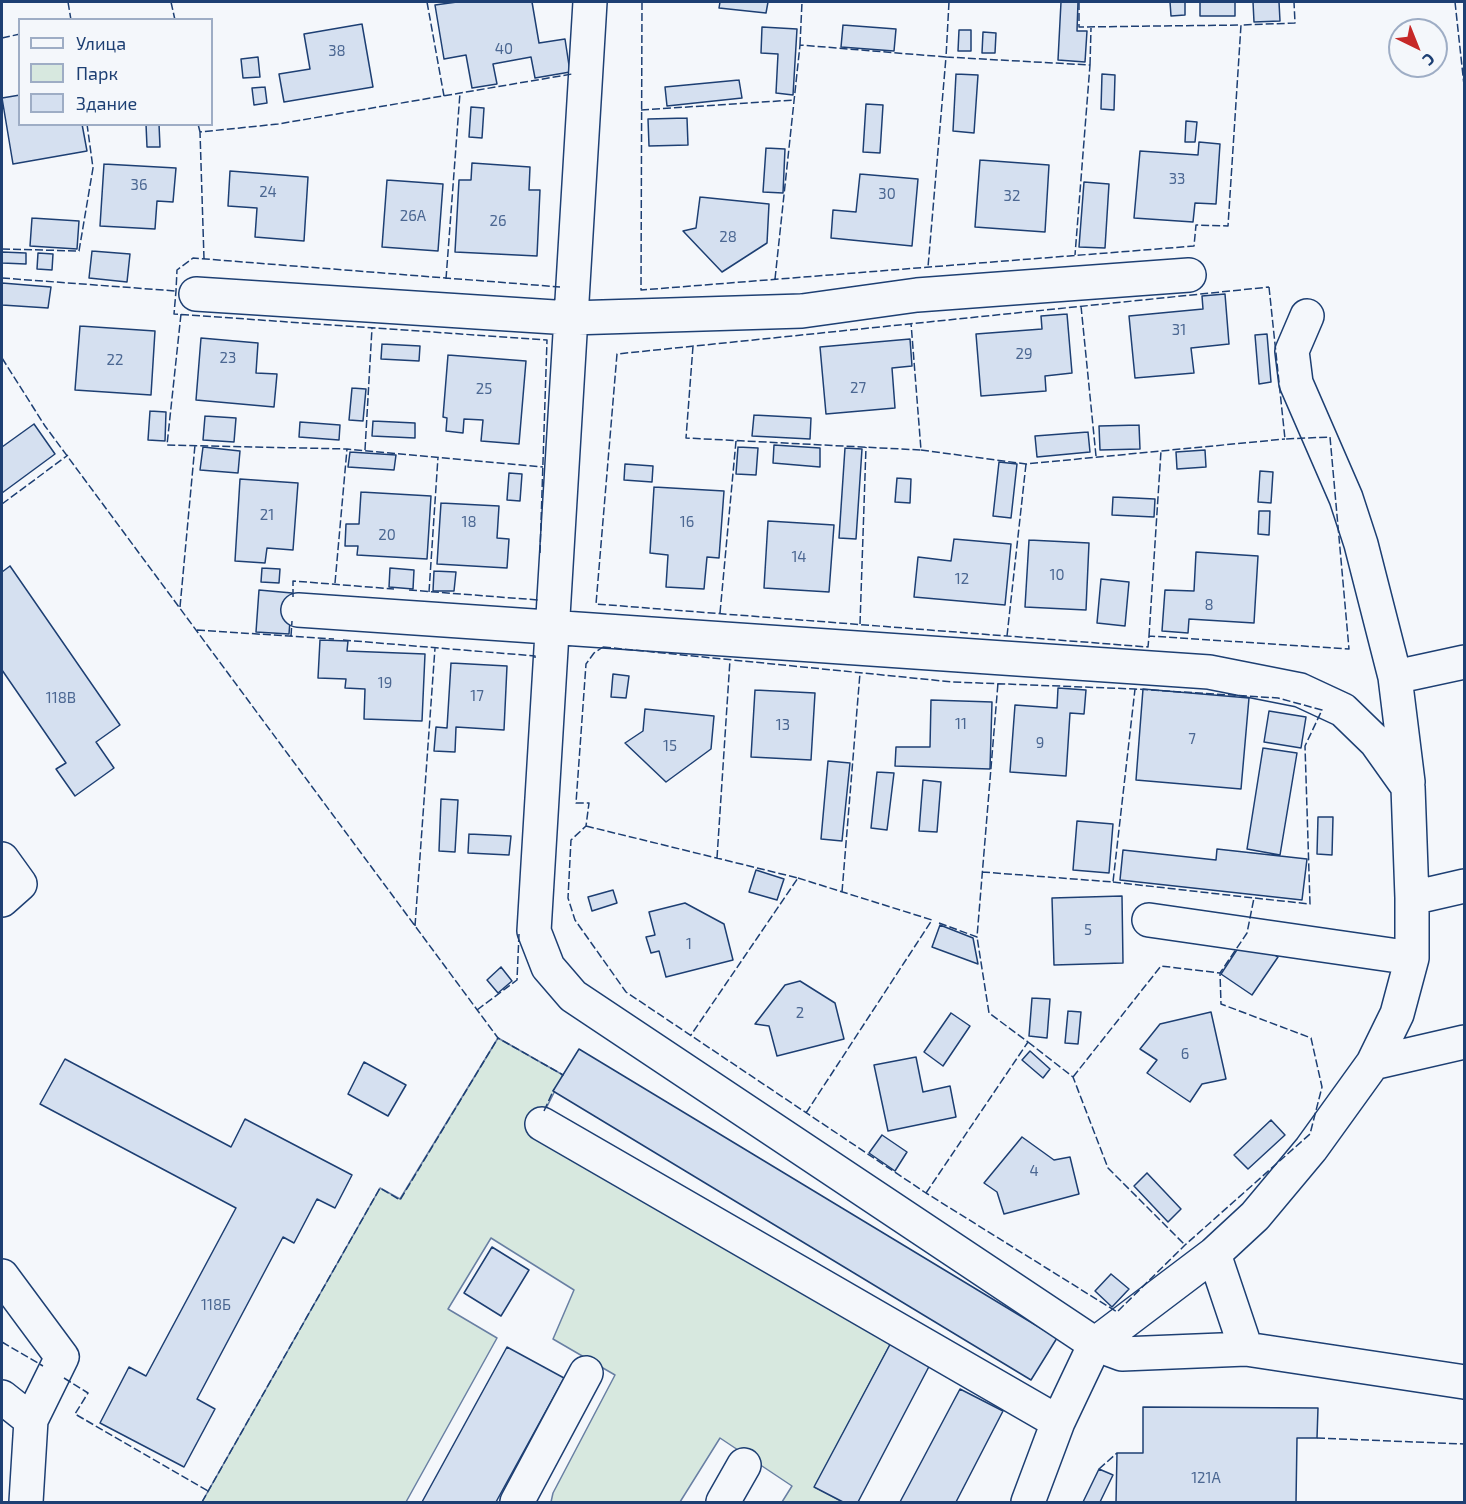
<!DOCTYPE html>
<html>
<head>
<meta charset="utf-8">
<style>
  body { margin:0 }
  #map { position:relative; width:1466px; height:1504px; overflow:hidden; background:#f4f7fb; font-family:"Exo 2",sans-serif }
  canvas { display:block }
  .frame { position:absolute; inset:0; border:3px solid #1d3f73; pointer-events:none }
  .legend { position:absolute; left:18px; top:18px; width:195px; height:108px; box-sizing:border-box; background:#f4f7fb; border:2px solid #9eadc5; margin:0; padding:8px 10px; list-style:none; font-size:18px; color:#1d3f73 }
  .legend li { display:flex; align-items:center; gap:12px; height:30px }
  .legend b { width:30px; border:2px solid #9eadc5 }
  .north { position:absolute; left:1388px; top:18px; width:60px; height:60px; box-sizing:border-box; background:#f4f7fb; border:2px solid #9eadc5; border-radius:50%; rotate:137deg; font-size:16px; font-weight:700; line-height:24px; text-align:center; color:#1d3f73 }
  .north::after { content:''; display:block; margin:auto; width:21px; height:27px; background:#c62828; clip-path:polygon(50% 0,100% 100%,50% 72%,0 100%) }
</style>
</head>
<body>
<div id="map">
<canvas width="1466" height="1504"></canvas>
<div class="frame"></div>
<ul class="legend">
<li><b style="height:8px;background:#f4f7fb"></b>Улица</li>
<li><b style="height:16px;background:#d7e8df"></b>Парк</li>
<li><b style="height:16px;background:#d5e0f0"></b>Здание</li>
</ul>
<div class="north">С</div>
</div>
<script>
const c = document.querySelector('canvas').getContext('2d');
c.lineJoin = 'round';
function fillPath(path, color) {
  c.fillStyle = color;
  c.fill(path, 'evenodd');
}
function toPath(rows) {
  const path = new Path2D();
  for (const r of rows) {
    path.moveTo(r[0], r[1]);
    for (let i = 2; i < r.length; i += 2) path.lineTo(r[i], r[i + 1]);
  }
  return path;
}
function strokePath(path, color, width, dash) {
  c.strokeStyle = color;
  c.lineWidth = width;
  c.lineCap = dash ? 'butt' : 'round';
  c.setLineDash(dash || []);
  c.stroke(path);
}
function label(font, color, halo, rows, align = 'center') {
  c.font = font + ' "Exo 2",sans-serif';
  c.lineWidth = 4.5;
  c.setLineDash([]);
  c.textBaseline = 'middle';
  c.strokeStyle = halo;
  c.fillStyle = color;
  for (const [text, x, y, turn = 0] of rows) {
    c.save();
    c.translate(x, y);
    c.rotate((+turn || 0) * Math.PI / 180);
    c.textAlign = isNaN(turn) ? turn : align;
    if (halo) c.strokeText(text, 0, 0);
    c.fillText(text, 0, 0);
    c.restore();
  }
}
const green = toPath([
  [498,1038,563,1075,533,1134,894,1337,815,1487,843,1502,782,1502,792,1486,720,1438,680,1502,551,1502,553,1493,615,1375,553,1339,574,1290,491,1238,448,1309,497,1338,406,1502,202,1502,380,1188,400,1199,498,1038]
]);
fillPath(green, '#d7e8df');
strokePath(green, '#687fa3', 1.5);
const building = toPath([
  [457,2,532,2,539,43,565,39,570,72,535,78,531,57,493,64,497,84,472,88,466,55,444,59,435,5,457,2],
  [720,2,768,2,766,13,719,8,720,2],
  [1061,2,1078,2,1077,31,1087,31,1085,62,1058,60,1061,2],
  [1170,2,1185,2,1185,15,1171,16,1170,2],
  [1200,2,1235,2,1235,16,1200,16,1200,2],
  [1253,2,1279,2,1280,21,1254,22,1253,2],
  [362,24,373,87,284,102,279,74,310,69,304,34,362,24],
  [843,25,896,29,894,51,841,47,843,25],
  [762,27,797,29,793,95,776,93,778,54,761,53,762,27],
  [959,30,971,30,971,51,958,51,959,30],
  [983,32,996,33,995,53,982,53,983,32],
  [258,57,260,77,243,78,241,59,258,57],
  [956,74,978,75,974,133,953,131,956,74],
  [1102,74,1115,75,1114,110,1101,109,1102,74],
  [739,80,742,98,667,106,665,87,739,80],
  [265,87,267,103,254,105,252,88,265,87],
  [20,95,20,124,82,124,87,151,13,164,2,98,20,95],
  [866,104,883,105,880,153,863,152,866,104],
  [471,107,484,108,482,138,469,137,471,107],
  [687,118,688,145,649,146,648,119,687,118],
  [1186,121,1197,122,1195,142,1185,142,1186,121],
  [146,124,159,124,160,147,147,147,146,124],
  [1199,142,1220,144,1216,204,1195,203,1193,222,1134,218,1140,151,1198,155,1199,142],
  [766,148,785,149,783,193,763,192,766,148],
  [980,160,1049,165,1045,232,975,227,980,160],
  [472,163,530,167,529,190,540,190,537,256,455,252,459,180,471,180,472,163],
  [104,164,176,168,173,202,157,201,155,229,100,226,104,164],
  [230,171,308,177,304,241,255,237,257,208,228,206,230,171],
  [860,174,918,179,912,246,831,238,833,210,856,212,860,174],
  [387,180,443,184,438,251,382,247,387,180],
  [1084,182,1109,184,1105,248,1079,247,1084,182],
  [700,197,769,204,767,243,722,272,683,231,696,228,700,197],
  [32,218,79,221,77,249,30,246,32,218],
  [92,251,130,254,127,282,89,278,92,251],
  [2,252,26,253,26,264,2,263,2,252],
  [38,253,53,254,52,270,37,269,38,253],
  [2,283,51,287,48,308,2,305,2,283],
  [1225,294,1229,344,1191,348,1194,373,1135,378,1129,316,1203,309,1202,296,1225,294],
  [1067,314,1072,373,1045,376,1046,391,981,396,976,334,1042,329,1041,316,1067,314],
  [80,326,155,331,151,395,75,390,80,326],
  [1267,334,1271,382,1259,384,1255,335,1267,334],
  [201,338,258,343,256,373,277,374,274,407,196,400,201,338],
  [910,339,912,366,892,368,895,408,826,414,820,347,910,339],
  [382,344,420,346,419,361,381,359,382,344],
  [448,355,526,361,519,444,481,441,483,420,464,419,463,433,446,431,447,418,443,417,448,355],
  [352,388,366,389,363,421,349,420,352,388],
  [150,411,166,412,165,441,148,440,150,411],
  [754,415,811,418,810,439,752,436,754,415],
  [205,416,236,418,234,442,203,440,205,416],
  [373,421,415,423,415,438,372,436,373,421],
  [300,422,340,425,339,440,299,437,300,422],
  [34,424,55,454,2,493,2,447,34,424],
  [1139,425,1140,449,1100,450,1099,426,1139,425],
  [1088,432,1090,452,1037,457,1035,436,1088,432],
  [774,445,820,448,820,467,773,463,774,445],
  [203,447,240,451,238,473,200,470,203,447],
  [738,447,758,448,756,475,736,474,738,447],
  [845,448,862,449,856,539,839,538,845,448],
  [1205,450,1206,467,1177,469,1176,452,1205,450],
  [350,452,396,455,394,470,348,467,350,452],
  [999,462,1017,464,1011,518,993,516,999,462],
  [625,464,653,466,652,482,624,480,625,464],
  [1260,471,1273,472,1271,503,1258,502,1260,471],
  [509,473,522,474,520,501,507,500,509,473],
  [897,478,911,479,910,503,895,502,897,478],
  [240,479,298,483,293,550,267,548,265,563,235,561,240,479],
  [654,487,724,491,719,558,707,557,704,589,666,587,668,555,650,553,654,487],
  [361,492,431,496,427,559,357,555,358,546,345,546,346,524,359,524,361,492],
  [1113,497,1155,499,1154,517,1112,515,1113,497],
  [441,503,499,506,497,538,509,539,507,568,437,564,441,503],
  [1259,511,1270,511,1269,535,1258,534,1259,511],
  [768,521,834,525,829,592,764,588,768,521],
  [954,539,1011,544,1005,605,914,597,918,557,951,561,954,539],
  [1029,540,1089,543,1086,610,1025,607,1029,540],
  [1196,552,1258,556,1254,623,1189,619,1188,633,1162,631,1165,590,1194,591,1196,552],
  [10,566,120,725,96,742,114,768,75,796,56,769,66,763,2,670,2,572,10,566],
  [262,568,280,569,279,583,261,582,262,568],
  [390,568,414,570,413,589,389,587,390,568],
  [434,571,456,572,454,591,433,591,434,571],
  [1101,579,1129,582,1125,626,1097,623,1101,579],
  [259,590,292,593,289,634,256,632,259,590],
  [320,640,348,641,347,651,425,654,422,721,364,719,365,689,345,688,346,679,318,678,320,640],
  [451,663,507,666,504,730,456,727,455,752,434,751,436,727,447,728,451,663],
  [613,674,629,676,626,698,611,697,613,674],
  [1058,688,1086,690,1084,714,1070,713,1066,776,1010,772,1015,705,1057,708,1058,688],
  [1143,689,1249,698,1241,789,1136,780,1143,689],
  [755,690,815,693,811,760,751,757,755,690],
  [931,700,992,702,990,769,895,766,896,747,930,747,931,700],
  [645,709,714,716,711,749,666,782,625,743,643,731,645,709],
  [1269,711,1306,717,1301,748,1264,742,1269,711],
  [1263,748,1297,753,1280,855,1247,849,1263,748],
  [828,761,850,763,842,841,821,839,828,761],
  [877,772,894,773,887,830,871,828,877,772],
  [923,780,941,782,937,832,919,831,923,780],
  [441,799,458,800,455,852,439,851,441,799],
  [1318,817,1333,817,1332,855,1317,854,1318,817],
  [1077,821,1113,824,1109,873,1073,870,1077,821],
  [469,834,511,836,509,855,468,853,469,834],
  [1217,849,1307,859,1302,900,1120,880,1123,850,1216,860,1217,849],
  [756,870,784,879,777,900,749,892,756,870],
  [613,890,617,903,592,911,588,897,613,890],
  [1122,896,1123,963,1054,965,1052,898,1122,896],
  [685,903,724,924,733,960,666,977,659,951,651,953,646,937,655,935,649,912,685,903],
  [940,925,973,938,978,964,932,947,940,925],
  [1246,936,1278,957,1252,995,1221,974,1246,936],
  [501,967,512,981,498,993,487,980,501,967],
  [800,981,835,1003,844,1039,777,1056,769,1026,755,1024,785,985,800,981],
  [1032,998,1050,999,1047,1038,1029,1036,1032,998],
  [1068,1011,1081,1012,1078,1044,1065,1043,1068,1011],
  [1211,1012,1226,1079,1202,1084,1190,1102,1147,1073,1157,1060,1140,1049,1160,1024,1211,1012],
  [951,1013,970,1026,943,1066,924,1052,951,1013],
  [579,1049,1057,1338,1031,1380,553,1091,579,1049],
  [1030,1051,1050,1069,1043,1078,1022,1060,1030,1051],
  [916,1057,923,1092,950,1086,956,1117,888,1131,874,1065,916,1057],
  [65,1059,231,1147,245,1119,352,1175,335,1208,317,1199,294,1243,283,1237,197,1399,215,1409,184,1467,100,1423,129,1367,146,1376,236,1208,40,1104,65,1059],
  [364,1062,406,1085,388,1116,348,1094,364,1062],
  [1271,1120,1285,1135,1248,1169,1234,1155,1271,1120],
  [882,1135,907,1152,895,1171,869,1153,882,1135],
  [1022,1137,1054,1160,1070,1157,1079,1194,1004,1214,997,1192,984,1183,1022,1137],
  [1147,1173,1181,1209,1168,1222,1134,1186,1147,1173],
  [492,1247,529,1270,501,1316,464,1293,492,1247],
  [1111,1274,1129,1289,1112,1307,1095,1291,1111,1274],
  [894,1337,934,1357,858,1502,843,1502,814,1487,894,1337],
  [507,1347,564,1378,496,1502,422,1502,507,1347],
  [960,1389,1003,1411,956,1502,900,1502,960,1389],
  [1143,1407,1318,1408,1317,1438,1297,1438,1296,1502,1116,1502,1117,1453,1143,1453,1143,1407],
  [1099,1469,1113,1475,1100,1502,1083,1502,1099,1469]
]);
fillPath(building, '#d5e0f0');
strokePath(building, '#1d3f73', 1.5);
const minor = toPath([
  [590,2,534,931,548,967,573,996,1095,1344,1058,1422,1028,1502],
  [196,294,570,318,802,311,917,295,1189,275],
  [1307,316,1292,351,1296,383,1346,498,1361,544,1395,677,1408,782],
  [298,610,1209,672,1300,690,1343,710,1376,742,1408,787,1412,898,1412,958,1397,1014,1373,1063,1311,1149,1255,1216,1214,1254,1095,1344],
  [1395,677,1464,662],
  [2,859,20,884,2,900],
  [1412,898,1464,886],
  [1149,920,1412,958],
  [1373,1063,1464,1042],
  [542,1124,1058,1422],
  [1214,1254,1246,1349,1464,1382],
  [2,1276,62,1357,31,1420,26,1502],
  [1095,1344,1122,1354,1246,1349],
  [2,1397,31,1420],
  [517,1502,586,1373],
  [723,1502,744,1465]
]);
strokePath(minor, '#1d3f73', 36);
strokePath(minor, '#f4f7fb', 33);
strokePath(toPath([
  [68,2,71,20],
  [171,2,175,20],
  [427,2,444,96],
  [642,2,641,290,1194,246,1196,225,1228,226,1241,25,1295,23,1294,2],
  [949,2,946,57,1090,65,1075,255],
  [1079,2,1079,27,1241,25],
  [1455,2,1464,85],
  [2,38,20,34],
  [800,45,802,2],
  [1090,65,1091,28],
  [641,110,794,100],
  [198,124,200,132],
  [2,249,79,251,93,168,87,124],
  [204,259,200,132,278,124,572,74],
  [2,278,176,291],
  [446,279,460,93],
  [775,279,800,45,946,57,928,267],
  [1269,287,1285,439,1330,437,1349,649,1149,636,1148,647,596,604,617,354,1269,287],
  [1081,306,1096,456],
  [181,314,167,445,347,449,543,467],
  [693,346,686,438,921,450,911,323],
  [2,358,45,426,498,1038,563,1075,562,1076],
  [365,450,372,328],
  [921,450,1026,464,1285,439],
  [2,504,68,455],
  [540,553,547,340,174,314,176,291,177,270,193,258,560,287],
  [335,583,347,449],
  [409,590,538,600,538,598],
  [429,592,438,457],
  [293,597,293,581,394,589],
  [180,607,195,445],
  [720,613,736,441],
  [860,624,866,447],
  [197,630,334,639],
  [291,636,292,621],
  [1007,636,1026,464],
  [1149,636,1161,451],
  [343,640,535,656,535,658],
  [603,647,953,682,1135,689,1278,698,1322,710,1305,746,1310,904,1254,898,1247,933,1220,973,1221,1004,1311,1038,1322,1087,1310,1134,1185,1245,1117,1312,926,1193,626,992,575,920,568,898,571,840,586,826,589,803,576,803,586,664,594,653,603,647],
  [586,826,798,878,691,1035],
  [717,858,730,660],
  [982,872,1113,882,1135,689],
  [798,878,932,920,806,1113],
  [1113,882,1254,898],
  [842,892,860,673],
  [939,923,977,937,998,683],
  [415,926,435,648],
  [477,1010,517,980,519,934],
  [1028,1042,1073,1077,1108,1168,1185,1245],
  [1073,1077,1161,966,1220,973],
  [544,1111,554,1089],
  [926,1193,1028,1042,989,1013,977,937],
  [2,1342,43,1366],
  [64,1378,88,1393,75,1414,208,1491],
  [1317,1438,1464,1444],
  [1099,1469,1117,1453],
  [202,1502,380,1188,400,1200,498,1038]
]), '#1d3f73', 1.5, [8, 3]);
label('15px', '#4b6792', null, [
  ["40",504,49],
  ["38",337,51],
  ["33",1177,179],
  ["36",139,185],
  ["24",268,192],
  ["30",887,194],
  ["32",1012,196],
  ["26А",413,216],
  ["26",498,221],
  ["28",728,237],
  ["31",1179,330],
  ["29",1024,354],
  ["23",228,358],
  ["22",115,360],
  ["27",858,388],
  ["25",484,389],
  ["21",267,515],
  ["18",469,522],
  ["16",687,522],
  ["20",387,535],
  ["14",799,557],
  ["10",1057,575],
  ["12",962,579],
  ["8",1209,605],
  ["19",385,683],
  ["17",477,696],
  ["118В",61,698],
  ["11",961,724],
  ["13",783,725],
  ["7",1192,739],
  ["9",1040,743],
  ["15",670,746],
  ["5",1088,930],
  ["1",689,944],
  ["2",800,1013],
  ["6",1185,1054],
  ["4",1034,1171],
  ["118Б",216,1305],
  ["121А",1206,1478]
]);
</script>
</body>
</html>
